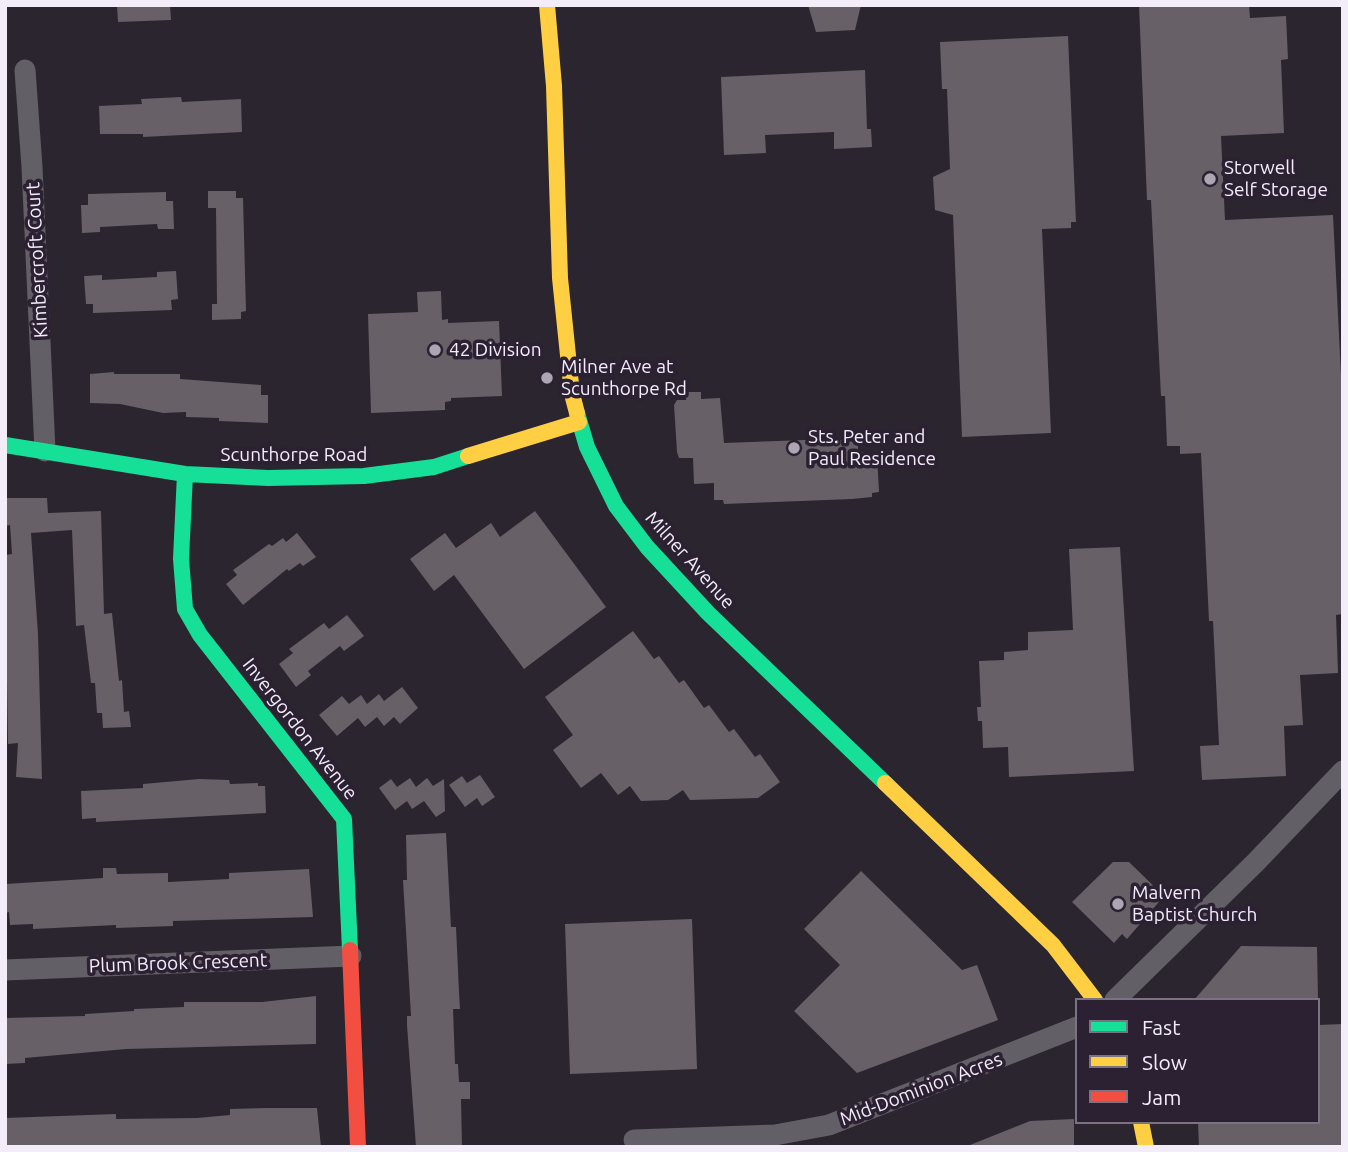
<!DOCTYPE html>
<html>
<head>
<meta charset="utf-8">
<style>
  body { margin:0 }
  #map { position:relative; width:1348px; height:1152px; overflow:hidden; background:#2a252f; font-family:Ubuntu,sans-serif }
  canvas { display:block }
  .frame { position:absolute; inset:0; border:7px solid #f3ecf9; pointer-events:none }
  .legend { position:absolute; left:1075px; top:998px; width:245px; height:126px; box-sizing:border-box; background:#2b2133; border:2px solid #7b7282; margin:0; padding:9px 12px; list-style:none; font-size:21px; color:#f3ecf9 }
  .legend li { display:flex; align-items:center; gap:14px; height:35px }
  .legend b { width:35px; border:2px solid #7b7282 }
</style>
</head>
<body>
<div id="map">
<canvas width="1348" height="1152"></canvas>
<div class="frame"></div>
<ul class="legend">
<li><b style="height:9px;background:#16e098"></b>Fast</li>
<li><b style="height:9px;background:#ffcf43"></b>Slow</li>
<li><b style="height:9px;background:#f24e42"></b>Jam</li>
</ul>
</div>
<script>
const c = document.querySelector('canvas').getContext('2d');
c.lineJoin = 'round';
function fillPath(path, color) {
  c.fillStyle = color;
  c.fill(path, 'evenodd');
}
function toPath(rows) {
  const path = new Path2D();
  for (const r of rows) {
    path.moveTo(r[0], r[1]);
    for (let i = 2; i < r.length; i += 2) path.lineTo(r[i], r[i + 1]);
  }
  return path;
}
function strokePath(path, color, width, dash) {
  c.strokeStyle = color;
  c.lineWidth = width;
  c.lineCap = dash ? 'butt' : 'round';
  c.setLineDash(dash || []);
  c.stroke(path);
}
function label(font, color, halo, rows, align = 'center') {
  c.font = font + ' Ubuntu,sans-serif';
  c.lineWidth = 7;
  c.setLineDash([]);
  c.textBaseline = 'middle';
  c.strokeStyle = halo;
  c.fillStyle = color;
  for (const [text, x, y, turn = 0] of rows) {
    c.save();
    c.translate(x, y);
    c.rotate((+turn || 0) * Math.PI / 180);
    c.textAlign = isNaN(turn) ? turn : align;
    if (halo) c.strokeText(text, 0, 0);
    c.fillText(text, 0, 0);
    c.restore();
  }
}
fillPath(toPath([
  [170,5,171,20,118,22,117,6],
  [808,5,861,5,855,30,816,32],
  [1139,5,1249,5,1250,18,1286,16,1288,59,1281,60,1284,133,1221,136,1225,220,1333,215,1343,415,1343,614,1336,615,1338,673,1300,675,1303,725,1284,726,1286,776,1202,780,1200,746,1219,745,1213,621,1209,621,1201,453,1180,454,1180,446,1167,446,1165,396,1161,396,1151,200,1147,200],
  [1068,36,1076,222,1071,222,1071,228,1042,229,1051,433,962,437,953,215,935,210,933,177,950,169,947,89,942,89,940,42],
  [865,70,867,129,871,129,872,147,834,149,834,132,765,135,766,153,724,155,721,77],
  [181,97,182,102,241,99,242,132,143,137,143,134,100,134,99,106,142,104,141,99],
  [208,191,236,191,236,198,243,198,246,311,241,312,241,319,212,320,212,304,217,304,216,208,208,208],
  [166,192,166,201,173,201,174,229,158,229,157,224,100,227,100,232,82,233,81,205,88,205,88,194],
  [176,271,178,299,171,300,172,310,93,313,93,304,86,304,84,276,102,275,102,280,157,277,157,272],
  [441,291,442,320,448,319,448,323,499,321,502,396,451,398,451,401,445,402,445,410,371,413,368,314,418,312,417,292],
  [114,372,114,374,180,374,180,379,261,385,261,395,268,395,268,423,219,421,219,418,186,417,186,412,163,413,120,404,90,403,90,374],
  [686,392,701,392,701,399,720,398,724,443,831,439,858,442,858,451,877,455,879,492,872,493,872,497,852,499,724,504,723,500,714,500,714,483,694,484,693,458,679,458,677,452,674,405,677,400,686,400],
  [5,498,47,498,48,513,101,511,104,614,112,613,119,681,122,680,124,712,129,711,131,727,103,728,102,713,97,713,95,683,91,683,84,625,76,626,72,530,31,533,38,634,42,779,16,777,18,743,8,744,5,555,12,554,10,525,5,526],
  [535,511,606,607,524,669,454,575,434,591,410,559,445,533,456,548,491,523,500,537],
  [297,533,316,557,303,566,300,563,289,571,287,569,243,605,226,584,237,575,233,570,269,544,272,546,283,538,286,542],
  [1120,547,1134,771,1009,777,1008,747,983,748,982,721,978,721,977,707,981,707,979,661,1004,660,1004,652,1028,650,1028,632,1073,630,1069,549],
  [347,615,364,636,344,651,340,646,308,671,311,675,296,687,279,664,293,653,289,649,324,623,329,629],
  [633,631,654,659,659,656,679,683,684,680,704,708,709,705,729,732,734,729,755,757,760,754,780,782,758,798,690,800,683,790,668,800,641,801,630,786,618,795,601,773,581,788,553,750,573,735,545,697],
  [402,687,418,708,400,724,394,717,384,726,377,717,365,727,358,718,337,736,319,715,342,696,349,704,361,695,367,704,379,694,384,701],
  [480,775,495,797,482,806,477,798,465,807,449,785,462,776,467,783],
  [410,778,416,787,427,778,433,786,444,779,445,811,436,817,424,801,412,809,407,801,395,810,379,788,391,779,397,787],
  [199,779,229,780,230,784,258,783,258,786,265,786,266,813,96,822,96,818,82,819,81,791,143,788,143,784],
  [446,833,451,927,456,927,459,992,460,1009,453,1009,455,1064,458,1064,459,1082,470,1082,470,1099,461,1099,462,1146,416,1147,407,1025,407,1016,411,1016,403,880,407,880,406,835],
  [1113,862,1129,862,1164,896,1127,939,1122,934,1114,943,1072,902],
  [103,868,116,868,117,874,168,873,168,882,229,879,229,873,309,869,313,917,173,921,173,926,116,928,116,925,33,929,33,924,10,925,9,912,5,913,5,884,103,878],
  [861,871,962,970,977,965,998,1020,857,1073,794,1011,840,965,804,929],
  [692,919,697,1069,570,1074,565,924],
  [1241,946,1317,947,1318,1000,1194,1000],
  [316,996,316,1044,126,1049,25,1058,25,1063,5,1064,5,1018,85,1016,85,1014,134,1011,134,1009,184,1007,184,1002,262,1002],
  [1343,1024,1343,1147,1199,1147,1198,1122,1318,1122,1318,1025],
  [266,1108,317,1108,321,1147,5,1147,5,1118,116,1114,116,1119,197,1118,230,1115,230,1109],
  [1074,1119,1074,1147,965,1147,1030,1121]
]), '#686067');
strokePath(toPath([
  [25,70,32,167,45,451],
  [5,970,351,956],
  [1115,1000,1256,862,1343,771],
  [634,1140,775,1135,829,1125,1077,1027]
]), '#635f66', 21);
strokePath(toPath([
  [577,413,587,447,616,506,647,547,708,613,885,783],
  [5,445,185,474,268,478,364,476,434,467,468,456],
  [185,474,181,559,185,609,200,635,344,819,350,950]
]), '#16e098', 16);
strokePath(toPath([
  [547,5,554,86,560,278,572,394,577,413],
  [468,456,579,422],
  [885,783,1053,945,1095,1000],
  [1141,1122,1146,1147]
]), '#ffcf43', 16);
strokePath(toPath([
  [350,950,358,1147]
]), '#f24e42', 16);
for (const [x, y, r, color] of [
  [1210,179,7,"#ada6b2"],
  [435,350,7,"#ada6b2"],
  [547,378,7,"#ada6b2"],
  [794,448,7,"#ada6b2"],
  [1118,904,7,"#ada6b2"]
]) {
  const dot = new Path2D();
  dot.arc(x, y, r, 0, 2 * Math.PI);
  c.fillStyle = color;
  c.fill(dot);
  strokePath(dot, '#2b2133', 2.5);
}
label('19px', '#f3ecf9', '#2b2133', [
  ["Storwell",1224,168],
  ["Self Storage",1224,190],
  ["42 Division",449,350],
  ["Milner Ave at",561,367],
  ["Scunthorpe Rd",561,389],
  ["Sts. Peter and",808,437],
  ["Paul Residence",808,459],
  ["Malvern",1132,893],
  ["Baptist Church",1132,915]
], 'left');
label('19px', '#f3ecf9', '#2b2133', [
  ["Kimbercroft Court",37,260,-93],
  ["Scunthorpe Road",294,455],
  ["Milner Avenue",690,560,48],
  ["Invergordon Avenue",300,729,52],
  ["Plum Brook Crescent",178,963,-2],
  ["Mid-Dominion Acres",921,1089,-21]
]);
</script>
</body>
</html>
